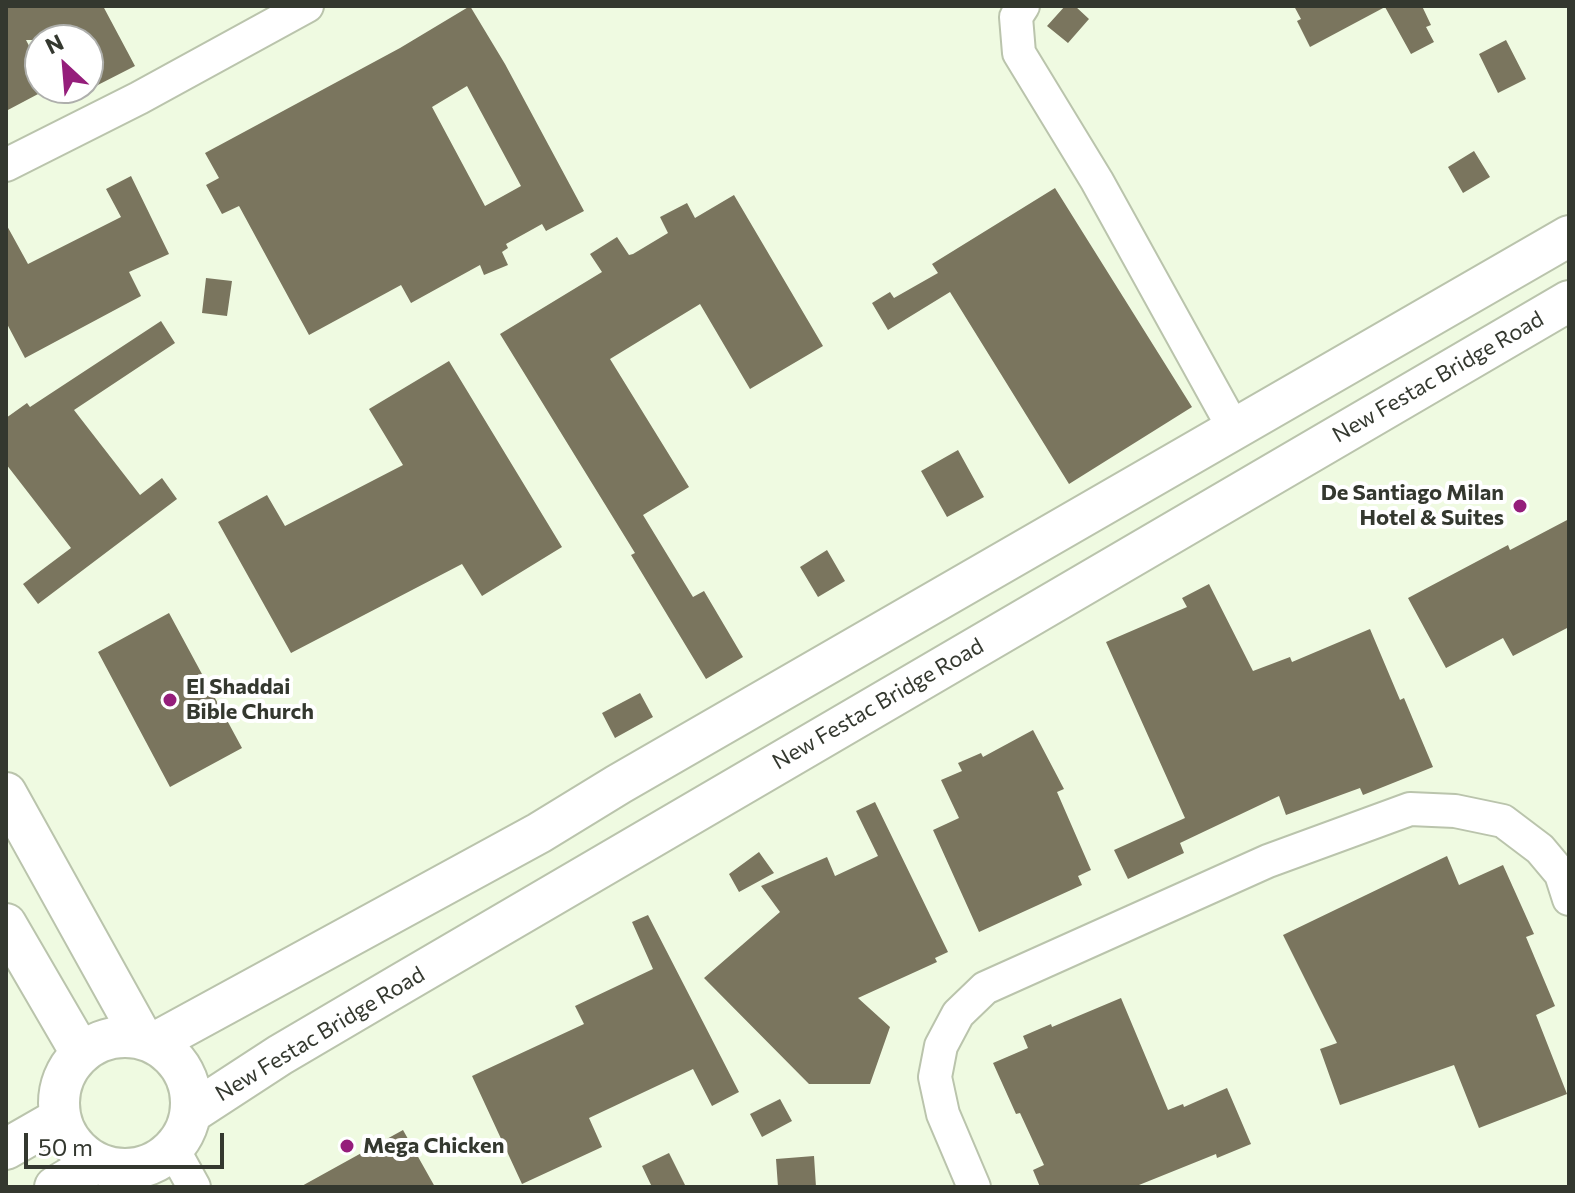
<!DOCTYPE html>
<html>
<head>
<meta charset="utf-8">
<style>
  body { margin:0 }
  #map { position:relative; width:1575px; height:1193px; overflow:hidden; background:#effae1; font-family:Commissioner,sans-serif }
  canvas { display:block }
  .frame { position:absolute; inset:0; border:8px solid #34382f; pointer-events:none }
  .north { position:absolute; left:24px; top:24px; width:80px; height:80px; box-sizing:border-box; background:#fff; border:2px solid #aeafac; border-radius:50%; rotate:334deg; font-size:22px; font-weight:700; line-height:32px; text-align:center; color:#34382f }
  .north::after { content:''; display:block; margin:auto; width:28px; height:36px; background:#951e7b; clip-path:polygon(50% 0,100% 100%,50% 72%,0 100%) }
  .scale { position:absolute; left:24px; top:1133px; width:200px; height:36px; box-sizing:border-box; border:4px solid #34382f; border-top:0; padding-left:10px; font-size:24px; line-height:28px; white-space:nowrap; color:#34382f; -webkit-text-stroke:6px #fff; paint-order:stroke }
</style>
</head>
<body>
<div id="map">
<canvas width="1575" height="1193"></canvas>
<div class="frame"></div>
<div class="north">N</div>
<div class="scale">50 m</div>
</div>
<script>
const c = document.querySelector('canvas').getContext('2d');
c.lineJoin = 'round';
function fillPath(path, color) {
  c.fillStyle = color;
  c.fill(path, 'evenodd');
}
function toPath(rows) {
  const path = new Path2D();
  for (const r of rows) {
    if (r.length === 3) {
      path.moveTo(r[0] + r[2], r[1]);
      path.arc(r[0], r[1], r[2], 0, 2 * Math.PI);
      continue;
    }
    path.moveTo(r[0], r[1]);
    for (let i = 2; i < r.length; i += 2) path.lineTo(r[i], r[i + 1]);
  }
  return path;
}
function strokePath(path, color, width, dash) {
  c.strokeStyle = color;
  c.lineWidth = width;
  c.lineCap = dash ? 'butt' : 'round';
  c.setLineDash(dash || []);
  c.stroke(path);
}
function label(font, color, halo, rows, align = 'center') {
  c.font = font + ' Commissioner,sans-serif';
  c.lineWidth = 8;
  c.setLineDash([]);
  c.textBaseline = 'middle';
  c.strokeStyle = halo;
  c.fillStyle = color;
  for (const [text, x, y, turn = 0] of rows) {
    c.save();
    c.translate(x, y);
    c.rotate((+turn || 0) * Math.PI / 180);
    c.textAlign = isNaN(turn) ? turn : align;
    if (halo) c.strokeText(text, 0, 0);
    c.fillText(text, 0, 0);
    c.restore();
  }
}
fillPath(toPath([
  [6,6,103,6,135,66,88,90,88,40,26,40,40,67,40,93,6,111],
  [470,6,505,64,584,211,546,231,542,224,506,244,508,248,502,252,508,265,484,275,480,265,411,303,401,285,309,335,239,206,222,214,206,185,219,178,205,153,400,48],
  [467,86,521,186,485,206,432,107],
  [1065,6,1075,6,1089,19,1068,43,1047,26],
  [1294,6,1422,6,1431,25,1426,27,1434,42,1411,54,1385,7,1310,47,1297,21,1301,19],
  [1506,40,1526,79,1498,93,1479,54],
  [1474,151,1490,177,1463,193,1448,167],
  [131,176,169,254,129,272,141,296,25,358,6,322,6,224,28,264,121,217,106,189],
  [1055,188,1192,407,1069,484,950,292,888,330,872,303,890,292,894,298,938,273,932,264],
  [734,195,823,346,750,389,700,304,610,359,689,487,643,515,693,597,704,591,743,657,706,679,631,555,635,553,500,334,602,272,590,254,617,237,629,255,633,254,668,233,660,217,687,203,695,218],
  [206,278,232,281,227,316,202,313],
  [161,321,175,343,74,410,140,495,162,478,177,499,38,604,23,584,71,548,6,464,6,418,27,403,30,407],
  [449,361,562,547,482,596,462,564,291,653,218,522,267,495,285,526,403,465,369,409],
  [958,450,984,497,947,517,921,471],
  [1569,519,1569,627,1513,656,1503,638,1446,668,1408,598,1508,545,1510,550],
  [827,550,845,581,818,597,800,567],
  [1209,584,1253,671,1290,657,1292,662,1370,629,1400,700,1404,698,1433,767,1363,795,1360,788,1286,815,1279,796,1180,843,1184,853,1128,879,1114,850,1185,818,1106,642,1187,607,1182,598],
  [169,613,242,748,170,787,98,652],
  [640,693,653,717,615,738,602,713],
  [1033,730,1064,789,1057,792,1091,870,1078,876,1082,885,979,932,933,830,959,818,941,780,962,771,958,763,981,753,983,757],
  [875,802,948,952,935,958,937,962,858,998,890,1027,870,1084,809,1084,704,978,780,912,761,886,827,857,835,876,878,856,856,811],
  [759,852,774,873,739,892,729,874],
  [1447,856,1459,885,1503,865,1534,934,1526,937,1555,1006,1536,1015,1567,1094,1479,1128,1454,1065,1340,1105,1320,1049,1337,1043,1283,935],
  [648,915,739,1092,712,1106,693,1069,589,1118,602,1147,522,1184,472,1076,584,1024,575,1006,653,969,632,922],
  [1121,998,1168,1110,1183,1104,1184,1107,1227,1088,1251,1144,1217,1158,1216,1154,1134,1187,1040,1187,1033,1170,1044,1165,1020,1113,1016,1114,993,1063,1028,1048,1023,1036,1051,1024,1052,1027],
  [780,1099,792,1121,762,1137,750,1114],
  [403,1130,435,1187,300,1187],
  [669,1153,686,1187,652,1187,642,1166],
  [814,1156,816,1187,778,1187,776,1159]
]), '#7a755e');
const minor = toPath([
  [1023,6,1016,17,1019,53,1097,181,1233,427],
  [6,165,139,98,307,6],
  [173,1149,194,1187],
  [123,1170,133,1187],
  [974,1187,943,1114,935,1077,941,1046,958,1014,985,988,1268,861,1410,809,1455,811,1503,821,1540,849,1561,874,1569,899]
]);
const major = toPath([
  [6,793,142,1038],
  [6,924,81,1053],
  [125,1103,66],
  [154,1043,539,833,619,784,1569,236],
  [191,1113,280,1055,399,985,1569,301],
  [6,1149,60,1118],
  [55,1187,95,1163]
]);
strokePath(minor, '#bac4ac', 36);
strokePath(major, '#bac4ac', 44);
strokePath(minor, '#fff', 32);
strokePath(major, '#fff', 40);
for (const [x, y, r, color] of [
  [1520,506,8,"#951e7b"],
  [170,700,8,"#951e7b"],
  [347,1146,8,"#951e7b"]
]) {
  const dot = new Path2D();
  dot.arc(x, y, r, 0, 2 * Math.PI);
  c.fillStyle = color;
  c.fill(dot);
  strokePath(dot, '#fff', 3);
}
label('22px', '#34382f', '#fff', [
  ["New Festac Bridge Road",1438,377,-30],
  ["New Festac Bridge Road",878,704,-30],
  ["New Festac Bridge Road",320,1034,-31]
]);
label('bold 22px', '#34382f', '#fff', [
  ["De Santiago Milan",1504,493,"right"],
  ["Hotel & Suites",1504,518,"right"],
  ["El Shaddai",186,687],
  ["Bible Church",186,712],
  ["Mega Chicken",363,1146]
], 'left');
</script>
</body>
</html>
